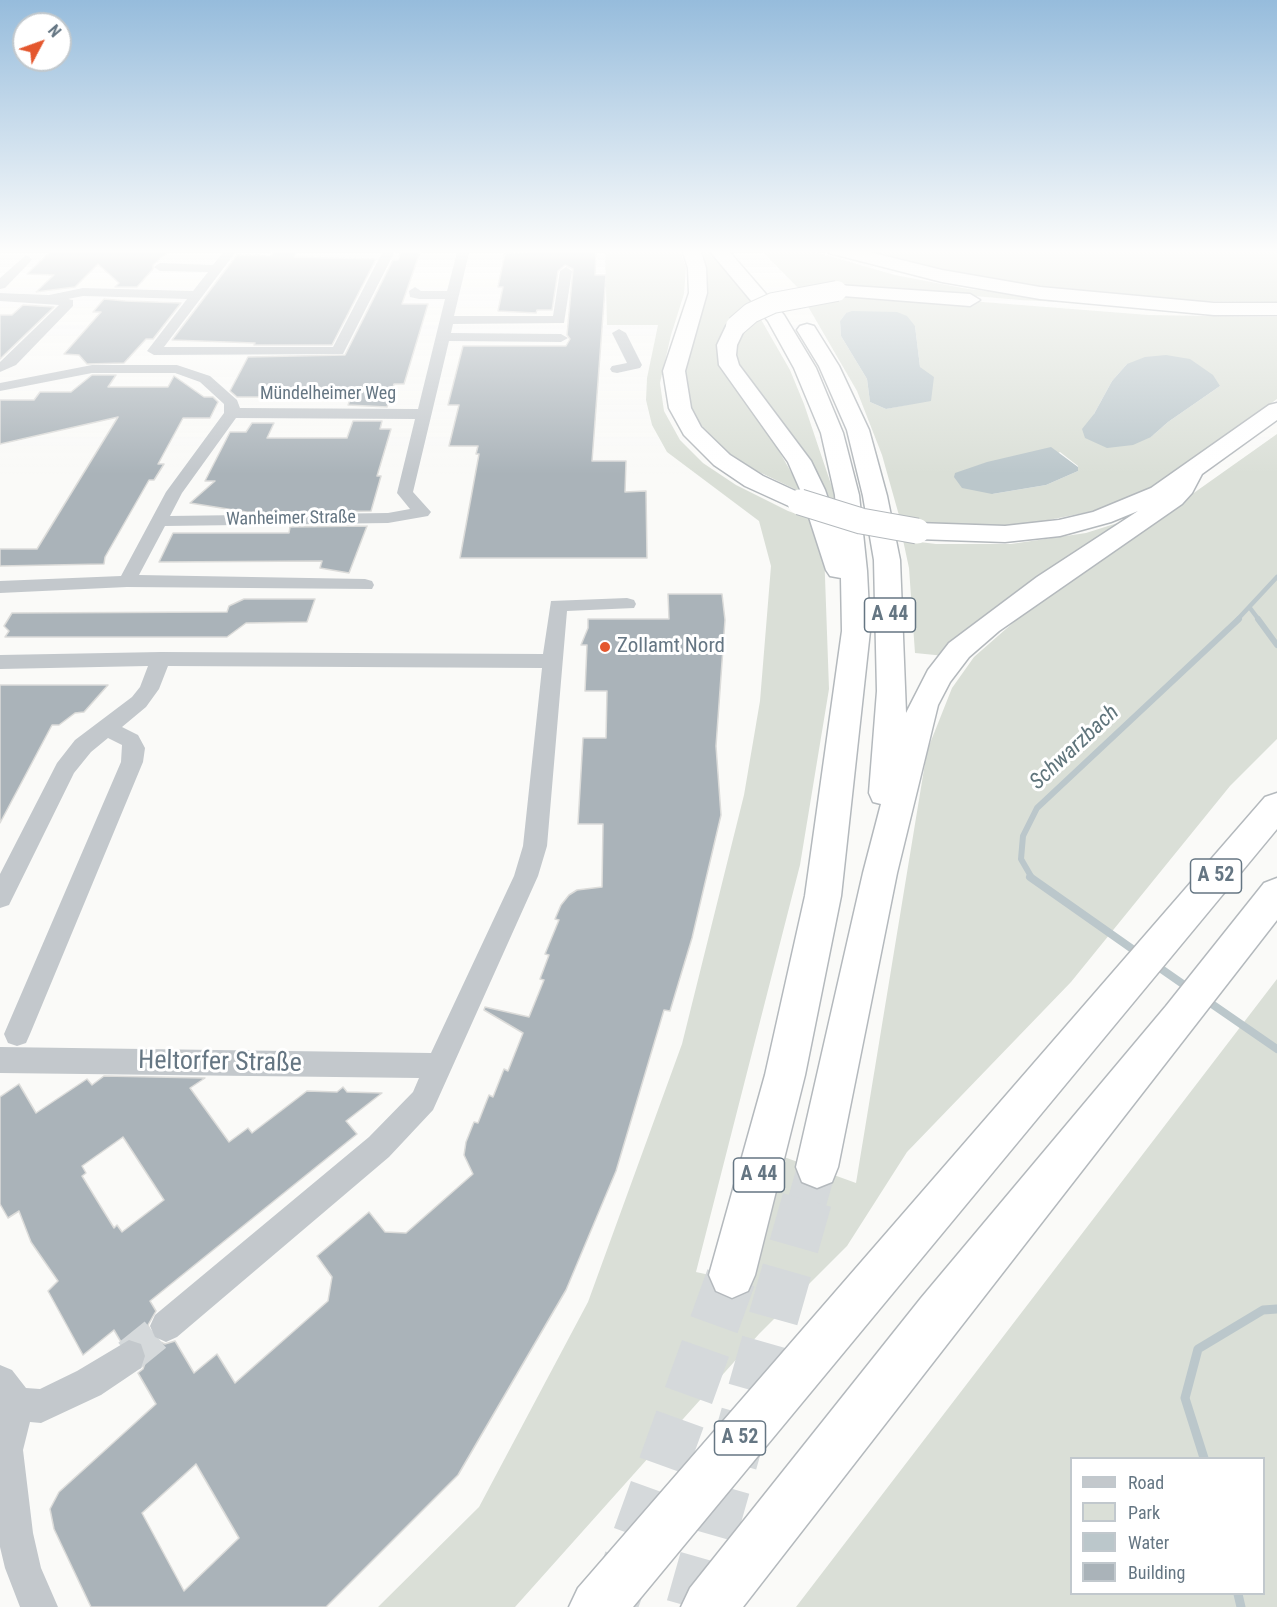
<!DOCTYPE html>
<html>
<head>
<meta charset="utf-8">
<style>
  body { margin:0 }
  #map { position:relative; width:1277px; height:1607px; overflow:hidden; background:#fafaf8; font-family:"Roboto Condensed",sans-serif }
  canvas { display:block }
  .legend { position:absolute; left:1070px; top:1457px; width:195px; height:138px; box-sizing:border-box; background:#fff; border:2px solid #c1c8cd; margin:0; padding:8px 10px; list-style:none; font-size:18px; color:#657683 }
  .legend li { display:flex; align-items:center; gap:12px; height:30px }
  .legend b { width:30px; border:2px solid #c1c8cd }
  .north { position:absolute; left:12px; top:12px; width:60px; height:60px; box-sizing:border-box; background:#fff; border:2px solid #c1c8cd; border-radius:50%; rotate:49deg; font-size:16px; font-weight:700; line-height:24px; text-align:center; color:#657683 }
  .north::after { content:''; display:block; margin:auto; width:21px; height:27px; background:#e4572e; clip-path:polygon(50% 0,100% 100%,50% 72%,0 100%) }
</style>
</head>
<body>
<div id="map">
<canvas width="1277" height="1607"></canvas>
<ul class="legend">
<li><b style="height:8px;background:#c3c8cc"></b>Road</li>
<li><b style="height:16px;background:#dadfd7"></b>Park</li>
<li><b style="height:16px;background:#bbc7cb"></b>Water</li>
<li><b style="height:16px;background:#aab3b9"></b>Building</li>
</ul>
<div class="north">N</div>
</div>
<script>
const c = document.querySelector('canvas').getContext('2d');
c.lineJoin = 'round';
function fillPath(path, color) {
  c.fillStyle = color;
  c.fill(path, 'evenodd');
}
function toPath(rows) {
  const path = new Path2D();
  for (const r of rows) {
    path.moveTo(r[0], r[1]);
    for (let i = 2; i < r.length; i += 2) path.lineTo(r[i], r[i + 1]);
  }
  return path;
}
function strokePath(path, color, width, dash) {
  c.strokeStyle = color;
  c.lineWidth = width;
  c.lineCap = dash ? 'butt' : 'round';
  c.setLineDash(dash || []);
  c.stroke(path);
}
function label(font, color, halo, rows, align = 'center') {
  c.font = font + ' "Roboto Condensed",sans-serif';
  c.lineWidth = 6;
  c.setLineDash([]);
  c.textBaseline = 'middle';
  c.strokeStyle = halo;
  c.fillStyle = color;
  for (const [text, x, y, turn = 0] of rows) {
    c.save();
    c.translate(x, y);
    c.rotate((+turn || 0) * Math.PI / 180);
    c.textAlign = isNaN(turn) ? turn : align;
    if (halo) c.strokeText(text, 0, 0);
    c.fillText(text, 0, 0);
    c.restore();
  }
}
fillPath(toPath([
  [565,249,679,249,686,267,684,294,671,335,660,383,664,411,680,440,703,463,736,485,788,511,816,521,824,549,829,689,800,865,696,1272,746,1283,784,1157,856,1183,927,751,952,688,974,657,1023,614,1277,434,1277,739,1230,786,1071,982,907,1152,847,1246,759,1334,515,1607,378,1607,479,1507,588,1302,682,1044,744,795,760,701,771,566,759,521,667,452,652,425,646,400,647,378,658,325,607,325,605,251],
  [698,249,706,249,718,261,753,304,727,323,719,350,733,383,775,444,803,493,755,470,729,453,705,431,691,408,683,381,693,335],
  [760,249,804,249,895,275,968,289,1135,306,1020,300,904,290,799,289],
  [853,249,1277,249,1277,302,1174,301,1052,290,940,270],
  [838,294,906,296,1149,315,1277,317,1277,399,1198,457,1141,493,1094,511,1018,526,974,528,900,519,882,455,857,391,806,303],
  [846,313,915,326,920,367,931,400,886,409,870,402,867,379,841,336,840,321],
  [1127,364,1220,386,1168,422,1151,437,1094,414,1112,381],
  [1060,452,1078,466,1078,471,1046,485,992,494],
  [759,316,790,370,804,404,839,508,826,503,741,369,735,353,736,341,743,329],
  [1127,520,945,656,915,653,909,568,903,540,936,544,1011,544,1086,533],
  [1277,979,1277,1607,796,1607],
  [1072,1458,1264,1458,1264,1594,1072,1594]
]), '#dadfd7');
fillPath(toPath([
  [852,311,897,312,907,316,915,326,920,367,934,377,931,401,886,409,870,402,867,379,841,336,840,321,846,313],
  [1166,355,1190,359,1213,375,1220,386,1168,422,1151,437,1133,445,1107,448,1085,438,1082,429,1094,414,1112,381,1127,364,1145,357],
  [1051,447,1078,467,1078,471,1046,485,992,494,962,488,954,477,955,473,987,462]
]), '#bbc7cb');
strokePath(toPath([
  [1250,608,1259,620],
  [1237,620,1277,577]
]), '#bbc7cb', 4.5);
strokePath(toPath([
  [1258,619,1277,645],
  [1032,878,1021,859,1023,836,1037,808,1239,619]
]), '#bbc7cb', 6);
strokePath(toPath([
  [1030,877,1138,953],
  [1157,966,1190,989],
  [1206,1000,1277,1049]
]), '#bbc7cb', 8);
strokePath(toPath([
  [1204,1458,1185,1398,1198,1349,1263,1310,1277,1309],
  [1238,1594,1241,1607]
]), '#bbc7cb', 9);
const building = toPath([
  [53,249,171,249,153,265,153,269,137,287,115,287,119,283,98,264,75,287,36,292,54,275,27,274,53,249],
  [275,249,299,249,294,257,376,259,332,345,254,345,255,343,172,340,237,255,270,256,275,249],
  [402,249,421,249,402,304,428,304,404,384,394,384,387,407,348,405,353,392,278,392,275,397,237,397,230,391,248,357,345,355,393,260,398,260,402,249],
  [592,250,596,252,595,275,606,275,592,461,626,461,625,492,646,491,647,558,460,558,479,454,476,454,478,446,449,446,459,405,448,405,463,346,566,346,570,339,567,335,573,269,565,265,558,271,552,310,537,310,536,313,498,311,503,287,498,287,505,253,592,250],
  [104,299,125,301,181,303,153,339,146,339,124,363,87,364,79,355,64,354,101,312,93,312,104,299],
  [23,305,54,307,0,359,0,315,12,315,23,305],
  [92,375,116,375,108,387,168,387,174,376,204,397,213,397,218,402,210,418,183,418,158,464,164,464,154,480,149,480,105,557,104,564,0,566,0,549,37,549,118,417,0,444,0,400,34,400,40,392,71,392,92,375],
  [353,421,382,421,380,429,391,429,377,476,381,476,371,511,253,513,190,503,215,481,205,481,230,432,246,432,252,423,274,423,267,438,347,438,353,421],
  [367,526,349,573,320,568,322,561,159,562,173,533,289,533,290,527,367,526],
  [668,594,722,594,725,620,716,746,721,815,692,938,670,1011,664,1010,616,1171,566,1290,458,1475,326,1607,91,1607,54,1529,50,1509,59,1492,156,1404,138,1373,143,1369,147,1357,143,1343,130,1338,121,1342,114,1330,83,1355,48,1291,58,1281,31,1242,19,1211,8,1218,0,1204,0,1097,19,1084,36,1113,87,1079,92,1085,104,1076,205,1078,190,1088,229,1142,248,1128,252,1133,307,1091,337,1092,343,1087,347,1092,382,1093,346,1121,357,1134,150,1301,156,1311,148,1325,154,1339,165,1344,175,1341,194,1373,217,1354,235,1383,328,1301,332,1277,317,1256,369,1212,385,1232,406,1233,473,1174,464,1155,466,1142,474,1122,478,1123,489,1095,493,1097,504,1069,508,1071,523,1033,484,1010,485,1007,529,1017,544,980,540,979,549,955,545,954,559,920,555,919,561,905,569,895,577,890,602,887,603,824,578,824,583,738,606,738,607,691,585,691,587,645,581,645,588,628,588,619,669,619,668,594],
  [123,1137,164,1200,122,1232,117,1225,114,1228,101,1207,82,1176,86,1173,82,1166,123,1137],
  [196,1464,239,1538,184,1591,142,1513,196,1464],
  [244,599,315,599,307,622,246,623,227,637,5,637,9,631,4,626,12,613,227,612,229,606,244,599],
  [0,685,108,685,84,712,75,713,59,725,52,725,0,823,0,685]
]);
fillPath(building, '#aab3b9');
strokePath(building, '#dcdcda', 1.5);
strokePath(toPath([
  [129,1356,166,1326]
]), '#d5d9db', 34, [34, 16]);
strokePath(toPath([
  [807,1202,817,1167]
]), '#d5d9db', 39, [39, 20]);
strokePath(toPath([
  [612,1607,732,1275],
  [691,1607,807,1200]
]), '#d5d9db', 50, [50, 25]);
const highway = toPath([
  [682,249,700,249,706,268,707,293,685,371,691,408,701,427,730,455,763,476,802,494,788,462,719,365,717,345,726,326,729,322,736,320,743,322,746,326,737,345,736,355,739,365,811,461,825,490,837,525,835,495,821,433,794,368,768,321,708,249,727,249,784,315,816,368,843,433,859,495,867,571,870,631,841,896,805,1075,755,1275,748,1291,732,1298,716,1291,709,1275,765,1075,805,896,842,631,841,578,830,576,826,570,806,508,791,507,745,486,714,465,684,435,669,408,663,371,689,293,688,268,682,249],
  [826,249,857,249,942,270,1040,287,1214,303,1277,303,1277,315,1214,315,1040,299,942,282,829,253,826,249],
  [837,285,970,294,980,300,970,306,830,295,828,291,837,285],
  [807,324,814,326,839,366,869,430,887,496,900,560,906,713,928,670,949,643,1037,577,1138,511,1111,522,1060,536,1005,542,917,539,908,536,904,531,908,526,917,523,1005,526,1059,520,1093,512,1151,488,1269,405,1277,403,1277,420,1202,474,1192,493,1182,504,999,631,969,657,950,682,938,705,897,873,838,1167,832,1182,817,1188,802,1182,796,1167,863,873,881,804,873,802,869,793,877,691,874,560,863,496,847,430,819,366,797,330,800,326,807,324],
  [1277,793,1277,829,633,1607,569,1607,578,1588,1265,797,1277,793],
  [1277,878,1277,920,743,1607,681,1607,690,1588,921,1298,1166,1006,1264,883,1277,878]
]);
strokePath(highway, '#b4b9bd', 3);
fillPath(toPath([
  [226,249,238,249,164,347,333,347,384,249,396,249,343,354,154,355,147,351,187,299,83,296,68,299,73,300,73,306,16,365,0,372,0,362,59,305,0,301,0,293,49,295,83,288,193,291,208,272,160,271,154,267,160,263,213,265,226,249],
  [458,249,470,249,454,316,553,316,560,271,566,267,572,271,564,323,453,324,451,333,561,334,568,338,561,342,449,341,413,492,431,512,428,516,388,523,165,526,139,575,365,579,372,581,374,585,372,589,127,587,0,593,0,581,121,576,166,492,224,413,224,404,200,382,175,373,92,373,0,391,0,383,92,365,177,365,210,376,237,400,240,408,418,409,445,299,419,299,410,297,409,291,415,287,421,291,447,291,458,249],
  [236,418,415,419,397,493,410,509,388,513,170,516,182,493,236,418],
  [26,255,32,259,30,262,5,288,0,289,0,278,26,255],
  [619,329,626,333,642,365,640,368,617,373,612,372,610,369,612,366,627,363,612,333,619,329],
  [627,598,634,600,636,604,634,608,567,611,547,846,538,876,433,1110,389,1157,177,1337,166,1342,155,1337,150,1326,155,1315,369,1137,413,1092,419,1078,0,1073,0,1047,431,1053,514,876,523,846,542,668,168,666,159,689,146,707,122,727,138,735,145,748,143,762,30,1034,26,1043,17,1046,8,1043,4,1034,121,762,122,745,108,738,91,752,74,773,9,905,0,908,0,874,57,763,75,740,132,697,140,687,148,666,0,669,0,655,161,652,543,654,551,601,627,598],
  [129,1340,141,1344,145,1356,141,1368,101,1395,41,1423,30,1422,23,1450,33,1533,41,1568,58,1607,20,1607,5,1568,0,1547,0,1365,12,1370,26,1388,40,1389,77,1371,129,1340]
]), '#c3c8cc');
fillPath(highway, '#fff');
const highwayBridgeFar1 = toPath([
  [736,326,751,313,773,303,837,291]
]);
const highwayBridge = toPath([
  [800,502,861,521,917,531]
]);
strokePath(highwayBridgeFar1, '#b4b9bd', 22, []);
strokePath(highwayBridge, '#b4b9bd', 27, []);
strokePath(highwayBridgeFar1, '#fff', 20);
strokePath(highwayBridge, '#fff', 25);
const sky = c.createLinearGradient(0, 0, 0, 474);
sky.addColorStop(0, '#96bcdc');
sky.addColorStop(0.53, '#fdfdfc');
sky.addColorStop(1, '#fdfdfc00');
c.fillStyle = sky;
c.fillRect(0, 0, 1277, 474);
for (const [x, y, r, color] of [
  [605,647,6,"#e4572e"]
]) {
  const dot = new Path2D();
  dot.arc(x, y, r, 0, 2 * Math.PI);
  c.fillStyle = color;
  c.fill(dot);
  strokePath(dot, '#fff', 2);
}
label('18px', '#657683', '#fff', [
  ["Mündelheimer Weg",328,394],
  ["Wanheimer Straße",291,519,-1]
]);
for (const [x, y, w] of [
  [890,615,51],
  [1216,876,51],
  [759,1175,51],
  [740,1438,51]
]) {
  const box = new Path2D();
  box.roundRect(x - w / 2, y - 17, w, 34, 4.5);
  c.fillStyle = '#fff';
  c.fill(box);
  strokePath(box, '#657683', 1.5);
}
label('bold 20px', '#657683', null, [
  ["A 44",890,615],
  ["A 52",1216,876],
  ["A 44",759,1175],
  ["A 52",740,1438]
]);
label('21px', '#657683', '#fff', [
  ["Zollamt Nord",617,647]
], 'left');
label('italic 22px', '#60757c', '#fff', [
  ["Schwarzbach",1075,748,-43]
]);
label('26px', '#657683', '#fff', [
  ["Heltorfer Straße",220,1063,1]
]);
</script>
</body>
</html>
